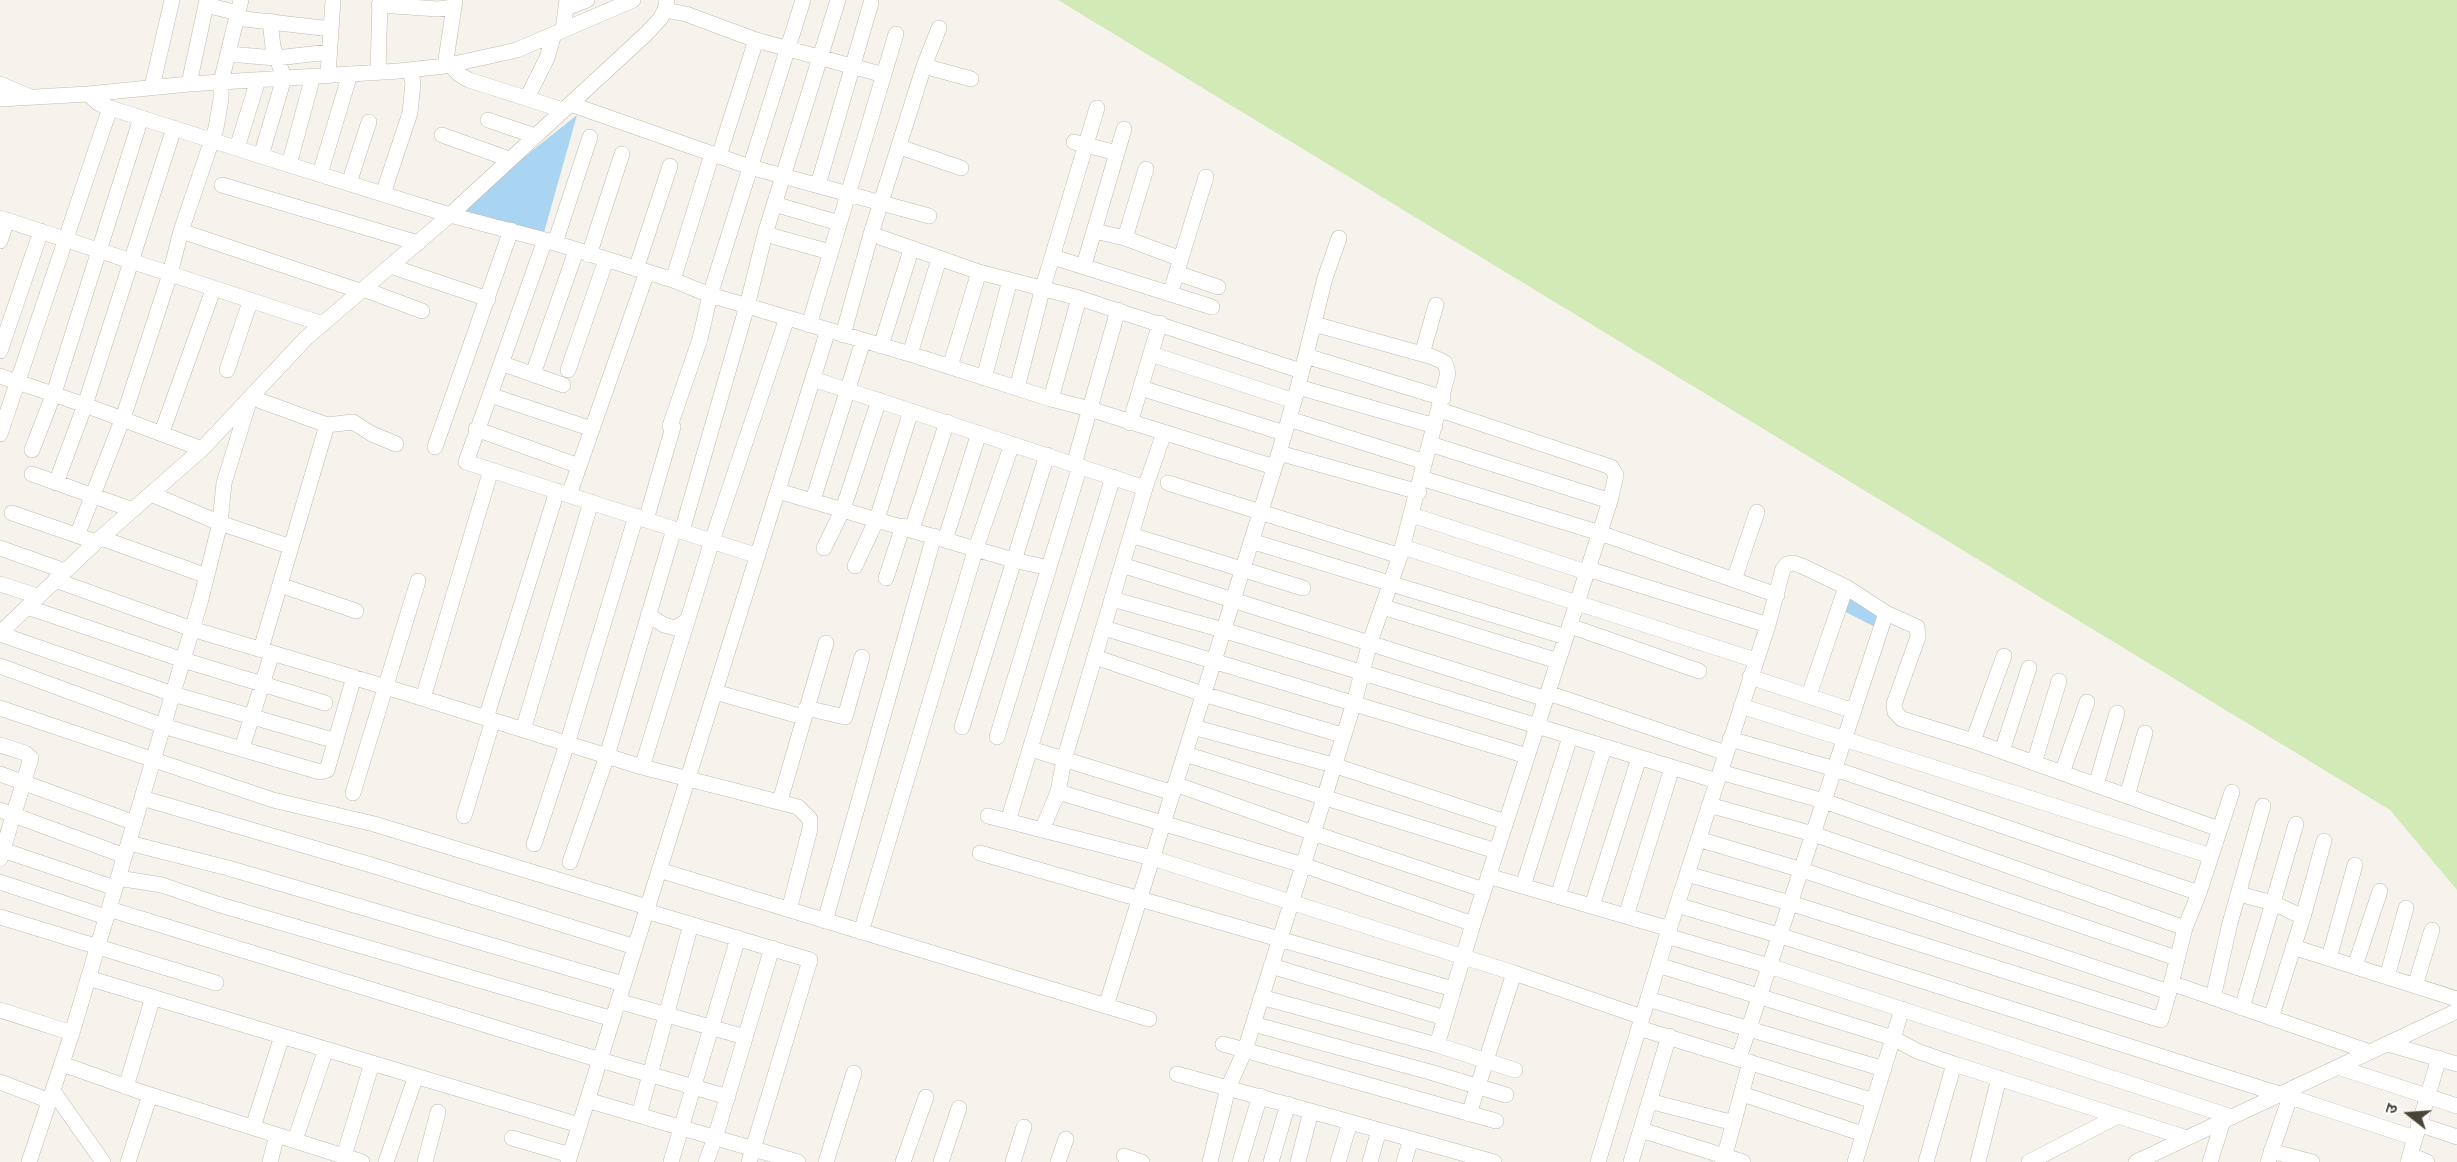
<!DOCTYPE html>
<html>
<head>
<meta charset="utf-8">
<style>
  body { margin:0 }
  #map { position:relative; width:2457px; height:1162px; overflow:hidden; background:#f6f3ec; font-family:"Fira Sans Condensed","Noto Sans Devanagari",sans-serif }
  canvas { display:block }
  .north { position:absolute; left:2379px; top:1084px; width:60px; height:60px; -webkit-text-stroke:4px #fff; paint-order:stroke; rotate:287deg; font-size:16px; font-weight:700; line-height:24px; text-align:center; color:#4b4439 }
  .north::after { content:''; display:block; margin:auto; width:21px; height:27px; background:#4b4439; clip-path:polygon(50% 0,100% 100%,50% 72%,0 100%) }
</style>
</head>
<body>
<div id="map">
<canvas width="2457" height="1162"></canvas>
<div class="north">उ</div>
</div>
<script>
const c = document.querySelector('canvas').getContext('2d');
c.lineJoin = 'round';
function fillPath(path, color) {
  c.fillStyle = color;
  c.fill(path, 'evenodd');
}
function toPath(rows) {
  const path = new Path2D();
  for (const r of rows) {
    path.moveTo(r[0], r[1]);
    for (let i = 2; i < r.length; i += 2) path.lineTo(r[i], r[i + 1]);
  }
  return path;
}
function strokePath(path, color, width, dash) {
  c.strokeStyle = color;
  c.lineWidth = width;
  c.lineCap = dash ? 'butt' : 'round';
  c.setLineDash(dash || []);
  c.stroke(path);
}
fillPath(toPath([
  [1058,0,2457,0,2457,890,2390,810]
]), '#d2eab5');
fillPath(toPath([
  [577,115,543,236,458,210],
  [1851,586,1885,609,1875,627,1838,608]
]), '#a9d4f2');
const minor = toPath([
  [206,5,238,13],
  [379,5,438,9,453,7],
  [566,8,587,0],
  [665,10,686,14,756,40,884,75],
  [236,18,331,29],
  [563,30,567,0],
  [228,54,276,58,330,52],
  [450,65,460,75,469,80,563,110],
  [445,66,455,0],
  [924,66,971,79],
  [378,72,380,0],
  [328,75,333,0],
  [0,84,28,96],
  [189,84,207,0],
  [152,87,172,0],
  [88,94,98,103,110,108,261,156,450,215,545,240,673,280,710,295,910,354,1051,399,1090,409,1274,467],
  [527,98,547,58,554,34],
  [0,99,88,94,189,84,399,71,445,66,517,50,633,0],
  [570,104,750,167,929,216],
  [488,120,535,136],
  [442,135,509,159],
  [1074,142,1117,153],
  [900,147,961,168],
  [237,148,258,80],
  [261,156,284,78,273,47,270,21],
  [719,156,756,40],
  [289,165,313,76],
  [320,174,350,74],
  [349,183,369,122],
  [222,185,418,243],
  [818,185,871,3],
  [383,194,410,113,413,83,410,70],
  [774,204,839,223],
  [0,218,323,324],
  [181,231,360,291],
  [1094,231,1125,238,1181,259],
  [765,234,830,252],
  [871,234,979,272,1079,298,1301,371],
  [1125,238,1146,169],
  [545,240,490,395,592,429],
  [0,241,7,220],
  [555,243,590,137],
  [589,255,622,154],
  [1053,257,1212,307],
  [1084,265,1124,129],
  [390,266,488,299],
  [636,269,670,166],
  [1177,273,1218,287],
  [673,280,712,154],
  [363,289,422,311],
  [1170,294,1206,177],
  [809,325,896,34],
  [843,335,871,234,924,66,939,28],
  [881,346,911,250],
  [0,351,41,231],
  [910,354,939,259],
  [1151,354,1294,401],
  [1422,354,1436,305],
  [1306,356,1443,398],
  [509,366,563,385],
  [950,367,979,272],
  [227,370,250,302],
  [568,370,606,260],
  [533,374,576,251],
  [0,376,85,405,202,449],
  [984,378,1010,280],
  [813,379,1145,488],
  [1298,387,1435,426],
  [1017,388,1043,287,1097,108],
  [1141,388,1284,433],
  [252,395,261,401,327,425,353,422,372,434,396,444],
  [490,395,466,462,758,556],
  [1051,399,1079,298],
  [1289,419,1425,462],
  [1130,423,1160,323],
  [670,426,700,339,710,295,803,0],
  [476,429,579,466],
  [162,432,213,290],
  [0,434,110,108],
  [1430,444,1610,501],
  [435,447,511,230],
  [32,450,54,393,141,118],
  [1279,453,1419,492],
  [1074,464,1118,310],
  [32,474,133,510],
  [1421,478,1600,533,1777,595],
  [56,483,85,405,174,128],
  [1168,483,1400,556],
  [778,491,1013,560,1049,568],
  [151,494,220,523,291,547],
  [569,495,647,272],
  [813,500,863,341],
  [12,513,96,542],
  [1412,515,1586,572],
  [646,520,673,427],
  [80,528,123,418,170,274,181,231,216,128,221,99,221,82,241,0],
  [912,529,947,422],
  [682,531,747,306,765,234,838,0],
  [1131,535,1303,588],
  [101,538,207,576],
  [945,540,979,433],
  [1251,541,1566,637],
  [1403,547,1755,660],
  [0,548,65,571],
  [824,548,843,509,879,400],
  [1122,565,1546,699],
  [855,566,877,519,911,411],
  [1588,569,1768,625],
  [886,578,903,526],
  [55,580,192,629,409,694,642,767,798,807,810,819,810,829,789,910],
  [1734,580,1757,512],
  [0,584,37,596],
  [280,585,356,611],
  [1112,599,1223,630,1717,781],
  [27,607,183,660,325,703],
  [1383,607,1558,661],
  [648,615,664,625,675,628,687,621],
  [1570,626,1699,671],
  [1104,628,1527,756],
  [0,633,96,542,202,449,306,338,450,215,646,34,660,19,665,10,667,0],
  [0,634,173,694,336,741],
  [261,649,327,425],
  [1095,657,1203,694,1342,735],
  [0,666,163,726,320,772,327,770,354,677],
  [1750,677,1854,711],
  [715,692,803,717],
  [1548,693,1726,753],
  [1809,695,1846,587],
  [423,698,491,470],
  [1741,706,2211,856],
  [0,708,273,800,374,824,647,907],
  [806,708,845,717,862,657],
  [486,718,557,491],
  [962,727,1047,455],
  [1193,727,1333,765,1506,822],
  [523,730,591,502],
  [997,737,1080,466],
  [1730,739,1835,769,2199,893],
  [1973,741,2004,656],
  [0,745,25,753,31,758,0,859],
  [242,748,272,653],
  [1031,749,1173,793],
  [2002,751,2029,668],
  [1185,754,1496,851],
  [2034,763,2059,681],
  [642,767,712,541,787,318],
  [1720,772,1824,801,2185,928],
  [2062,773,2087,702],
  [0,774,135,823],
  [1175,784,1313,833,1484,890],
  [2096,785,2117,713],
  [1058,792,1303,865,1473,924],
  [353,793,418,581],
  [2127,796,2145,733],
  [142,798,378,867,635,947],
  [780,801,826,643],
  [1709,805,1813,834,2176,958],
  [0,810,125,856],
  [464,816,493,720],
  [988,816,1152,858,1514,973,1642,1017],
  [1008,821,1113,477],
  [1042,830,1058,792,1064,760,1145,488,1164,433],
  [1698,839,1802,870,2169,992,2185,928,2199,893,2232,792],
  [129,843,228,868,623,984],
  [534,844,567,744,636,516],
  [0,849,115,888],
  [980,853,1453,989],
  [570,862,607,756,674,529],
  [659,870,1149,1019],
  [1687,874,1790,903,2161,1020,2169,992],
  [1488,876,1670,929],
  [118,878,162,885,217,904,613,1019],
  [0,882,106,917],
  [1523,886,1570,737],
  [2239,894,2273,903,2303,917],
  [1558,896,1604,748],
  [1677,905,1778,935,2279,1094],
  [1592,906,1639,758],
  [109,909,600,1060,728,1097],
  [646,911,810,960,749,1162],
  [1626,916,1672,768],
  [0,917,216,983],
  [825,921,934,536],
  [861,932,976,548,1012,444],
  [1667,936,1769,966,2232,1117],
  [2293,947,2457,999],
  [2329,958,2355,865],
  [1658,965,1893,1038,1917,1051,1954,1064],
  [1271,966,1445,1018],
  [2355,966,2380,891],
  [2387,977,2406,908],
  [88,978,579,1125],
  [2171,983,2370,1052],
  [2415,986,2432,930],
  [1261,997,1437,1045,1515,1070],
  [2213,998,2230,923,2263,806],
  [1648,999,1884,1069],
  [618,1001,745,1037],
  [1106,1006,1279,453,1298,387,1325,278,1339,238],
  [2242,1008,2296,824],
  [0,1010,72,1033],
  [2271,1018,2303,917,2324,841],
  [1253,1024,1430,1072,1506,1095],
  [1639,1028,1874,1101],
  [1223,1044,1496,1121],
  [2388,1044,2457,1064],
  [1437,1045,1473,924,1610,501,1616,475,1611,467,1440,410],
  [1739,1058,1886,613],
  [62,1064,150,1095,362,1162],
  [2338,1067,2457,1106],
  [1177,1074,1494,1162],
  [0,1082,50,1101],
  [126,1087,153,997],
  [53,1091,103,1162],
  [1742,1094,1863,1134],
  [2290,1097,2415,1138],
  [587,1100,798,1162],
  [1649,1101,1734,1123],
  [1469,1114,1514,973],
  [639,1115,691,924],
  [2418,1124,2457,1137],
  [253,1127,282,1036],
  [1641,1130,1743,1162],
  [512,1138,570,1155],
  [295,1140,326,1049],
  [2271,1151,2312,1162],
  [2410,1155,2427,1162],
  [344,1156,372,1063],
  [1124,1156,1142,1162],
  [29,1162,72,1033,201,599,220,523,224,483,249,402],
  [128,1162,150,1095],
  [270,1162,277,1135],
  [386,1162,416,1076],
  [425,1162,438,1112],
  [568,1162,828,330],
  [671,1162,738,938],
  [706,1162,715,1138,772,948],
  [826,1162,854,1073],
  [903,1162,926,1097],
  [941,1162,959,1108],
  [1013,1162,1024,1127],
  [1058,1162,1066,1139],
  [1210,1162,1228,1088,1245,1050,1354,703,1370,642,1400,556,1448,373,1445,363,1433,357,1314,324],
  [1240,1162,1260,1096],
  [1271,1162,1288,1104],
  [1298,1162,1311,1111],
  [1338,1162,1350,1122],
  [1370,1162,1379,1130],
  [1404,1162,1411,1139],
  [1598,1162,1667,936,1768,625,1783,569,1787,564,1793,563,1802,566,1846,587,1886,613,1917,627,1918,637,1894,704,1895,712,1902,719,1973,741,2219,829],
  [1631,1162,1669,1036],
  [1723,1162,1750,1062],
  [1855,1162,1902,1009],
  [1926,1162,1954,1064,2187,1138],
  [1978,1162,1999,1078],
  [2029,1162,2118,1116],
  [2136,1162,2457,1011],
  [2210,1162,2223,1121],
  [2268,1162,2293,1088],
  [2408,1162,2439,1058]
]);
strokePath(minor, '#c2bbae', 16);
strokePath(minor, '#fff', 15);
</script>
</body>
</html>
